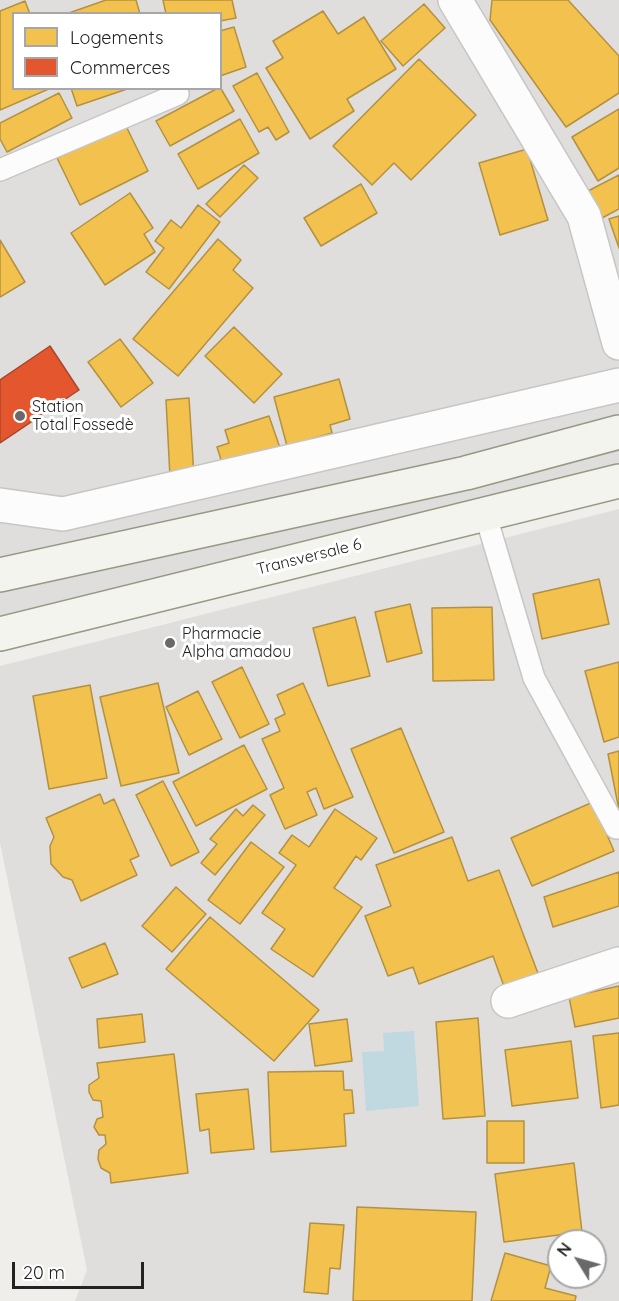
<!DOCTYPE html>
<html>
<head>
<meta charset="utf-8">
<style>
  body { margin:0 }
  #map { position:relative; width:619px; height:1301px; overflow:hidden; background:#efeeeb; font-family:Quicksand,sans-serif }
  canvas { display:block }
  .legend { position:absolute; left:12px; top:12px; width:210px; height:78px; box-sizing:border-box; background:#fff; border:2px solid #a7a7a7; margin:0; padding:8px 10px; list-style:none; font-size:18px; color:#222 }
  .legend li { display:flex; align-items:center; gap:12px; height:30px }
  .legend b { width:30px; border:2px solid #a7a7a7 }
  .north { position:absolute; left:547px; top:1229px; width:60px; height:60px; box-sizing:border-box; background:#fff; border:2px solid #a7a7a7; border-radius:50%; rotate:307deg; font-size:16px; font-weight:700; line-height:24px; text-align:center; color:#222 }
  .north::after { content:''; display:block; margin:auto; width:21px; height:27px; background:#6a6968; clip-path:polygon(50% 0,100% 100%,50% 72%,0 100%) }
  .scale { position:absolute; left:12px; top:1262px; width:132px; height:27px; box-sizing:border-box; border:3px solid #222; border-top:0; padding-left:8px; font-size:18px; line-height:21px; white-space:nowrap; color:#222; -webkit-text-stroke:4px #fff; paint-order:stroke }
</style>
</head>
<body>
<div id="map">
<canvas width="619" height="1301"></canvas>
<ul class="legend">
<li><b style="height:16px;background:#f2c14e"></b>Logements</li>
<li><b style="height:16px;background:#e4572e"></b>Commerces</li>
</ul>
<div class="north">N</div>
<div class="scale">20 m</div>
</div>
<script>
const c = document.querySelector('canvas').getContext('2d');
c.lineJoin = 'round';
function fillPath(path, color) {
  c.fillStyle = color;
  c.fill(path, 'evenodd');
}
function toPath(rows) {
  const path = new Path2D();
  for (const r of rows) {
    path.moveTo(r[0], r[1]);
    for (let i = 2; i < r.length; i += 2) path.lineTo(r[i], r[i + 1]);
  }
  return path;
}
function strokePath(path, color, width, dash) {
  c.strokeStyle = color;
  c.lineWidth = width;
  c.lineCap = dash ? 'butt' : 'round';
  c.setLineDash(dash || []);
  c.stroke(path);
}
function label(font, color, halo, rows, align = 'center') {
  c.font = font + ' Quicksand,sans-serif';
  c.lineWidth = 6;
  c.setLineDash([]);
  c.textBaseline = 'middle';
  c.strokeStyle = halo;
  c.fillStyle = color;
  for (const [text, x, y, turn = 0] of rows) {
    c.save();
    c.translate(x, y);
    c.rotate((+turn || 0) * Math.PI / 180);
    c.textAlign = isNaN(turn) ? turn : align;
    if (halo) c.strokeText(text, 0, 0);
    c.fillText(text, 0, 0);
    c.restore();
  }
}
fillPath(toPath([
  [0,0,619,0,619,489,0,629],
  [14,14,220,14,220,88,14,88],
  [619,509,619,1301,75,1301,87,1270,0,843,0,666],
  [559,1241,595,1241,595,1277,559,1277]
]), '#dfdedc');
fillPath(toPath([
  [414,1031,419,1106,366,1111,362,1052,384,1051,383,1033]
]), '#c0d8e0');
const homes = toPath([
  [106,0,136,0,140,14,66,14,106,0],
  [163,0,232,0,236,18,220,21,220,14,166,14,163,0],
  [492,0,568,0,619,56,619,93,566,127,490,20,492,0],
  [25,1,30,14,14,14,14,88,51,88,0,110,0,11,25,1],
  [424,4,445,28,403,66,381,41,424,4],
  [323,11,338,34,364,17,396,69,347,99,354,111,310,139,266,68,283,58,273,41,323,11],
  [234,27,246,67,220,76,220,31,234,27],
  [419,59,476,115,411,180,394,163,372,185,333,146,419,59],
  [257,73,289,132,276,140,268,127,259,132,233,86,257,73],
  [220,87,234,111,170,146,156,121,220,87],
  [71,88,130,88,77,106,71,88],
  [59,93,72,118,7,152,0,139,0,123,59,93],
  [619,109,619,168,598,181,572,137,619,109],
  [240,119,259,153,198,189,178,154,240,119],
  [125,124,148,171,80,205,57,158,125,124],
  [527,149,548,220,500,235,479,163,527,149],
  [244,165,258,178,220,217,206,204,244,165],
  [619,175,619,209,602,218,588,191,619,175],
  [361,184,377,213,321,246,304,218,361,184],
  [130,193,153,228,144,234,155,252,105,285,71,233,130,193],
  [198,205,220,222,169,289,146,272,164,248,155,241,171,220,181,228,198,205],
  [619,216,619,248,609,219,619,216],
  [218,239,241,260,233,270,253,288,178,376,133,339,218,239],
  [0,240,25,282,0,297,0,240],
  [234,327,282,374,254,403,205,356,234,327],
  [120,339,153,383,121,407,88,362,120,339],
  [339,379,350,419,330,425,332,433,287,446,274,397,339,379],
  [189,398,194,476,170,477,166,400,189,398],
  [269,416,280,448,223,466,217,447,229,443,225,430,269,416],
  [599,579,609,624,542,639,533,594,599,579],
  [410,604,422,653,387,662,375,612,410,604],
  [492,607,494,680,433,681,432,608,492,607],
  [355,617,370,676,328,686,313,628,355,617],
  [619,662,619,737,604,742,585,671,619,662],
  [242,667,269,724,240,738,212,682,242,667],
  [158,683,179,773,121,786,100,697,158,683],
  [303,683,353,797,324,809,316,788,307,792,317,815,285,829,270,795,284,788,262,739,280,731,275,719,285,714,277,695,303,683],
  [90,685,107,778,49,789,33,696,90,685],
  [198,691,222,739,189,755,166,707,198,691],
  [401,728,444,832,394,853,351,749,401,728],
  [244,745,267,789,196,826,173,782,244,745],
  [619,751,619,810,608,754,619,751],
  [163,781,199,852,171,866,136,795,163,781],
  [100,794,104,804,114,799,139,856,130,860,137,875,81,901,72,880,63,877,51,864,50,846,54,837,46,818,100,794],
  [593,802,614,851,532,886,511,838,593,802],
  [253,805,265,815,215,875,201,863,217,844,210,839,236,809,243,816,253,805],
  [335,809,377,838,361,860,356,856,334,888,362,907,313,977,271,949,285,929,262,913,296,865,279,853,292,835,309,847,335,809],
  [452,837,468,881,499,870,539,976,505,989,493,956,419,984,413,967,388,976,365,916,391,906,376,865,452,837],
  [251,842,284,867,240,924,208,900,251,842],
  [619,872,619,906,553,927,544,897,619,872],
  [176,887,206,914,172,952,142,926,176,887],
  [210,917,319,1010,274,1061,166,969,210,917],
  [105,943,118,974,82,988,69,958,105,943],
  [619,986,619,1018,575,1027,569,997,619,986],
  [142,1014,145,1042,99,1048,97,1019,142,1014],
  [478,1018,485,1116,443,1119,436,1022,478,1018],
  [347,1019,352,1061,315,1066,309,1024,347,1019],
  [619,1033,619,1105,601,1108,593,1036,619,1033],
  [571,1041,578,1098,512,1106,505,1050,571,1041],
  [174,1054,188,1173,111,1183,110,1173,101,1168,98,1159,99,1150,106,1144,105,1135,99,1135,94,1127,97,1119,103,1117,101,1101,93,1100,89,1092,89,1085,99,1078,97,1063,174,1054],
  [343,1071,344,1090,352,1090,354,1113,344,1114,346,1146,271,1152,268,1072,343,1071],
  [248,1089,254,1149,211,1153,209,1129,200,1131,196,1094,248,1089],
  [487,1121,524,1121,524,1163,487,1163,487,1121],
  [574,1163,582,1232,504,1242,495,1174,574,1163],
  [357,1207,476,1212,472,1301,353,1301,357,1207],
  [310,1223,344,1225,340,1269,330,1268,328,1294,304,1292,310,1223],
  [505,1253,551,1266,545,1288,576,1296,575,1301,491,1301,505,1253]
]);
fillPath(homes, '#f2c14e');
strokePath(homes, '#b49141', 1.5);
const shops = toPath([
  [50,346,79,390,0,443,0,380,50,346]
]);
fillPath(shops, '#e4572e');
strokePath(shops, '#aa472a', 1.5);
const service = toPath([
  [0,170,178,94],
  [485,513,534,678,616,828,619,828]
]);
const minor = toPath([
  [455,0,584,216,619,343],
  [0,505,63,514,619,385],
  [508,1001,619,964]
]);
const secondary = toPath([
  [0,575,466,473,619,432],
  [0,634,619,481]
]);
strokePath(service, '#c7c6c5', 24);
strokePath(minor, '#c7c6c5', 36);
strokePath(secondary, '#969983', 36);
strokePath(service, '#fdfcfc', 21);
strokePath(minor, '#fdfcfc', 33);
strokePath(secondary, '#f3f4ee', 33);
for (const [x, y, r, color] of [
  [20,416,6,"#6a6968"],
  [170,643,6,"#6a6968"]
]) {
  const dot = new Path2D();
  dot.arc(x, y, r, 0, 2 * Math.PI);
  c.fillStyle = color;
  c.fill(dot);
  strokePath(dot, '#fff', 2);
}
label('16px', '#222', '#fff', [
  ["Station",32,407],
  ["Total Fossedè",32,425],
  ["Pharmacie",182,634],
  ["Alpha amadou",182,652]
], 'left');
label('16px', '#222', '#fff', [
  ["Transversale 6",309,557,-14]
]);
</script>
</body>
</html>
